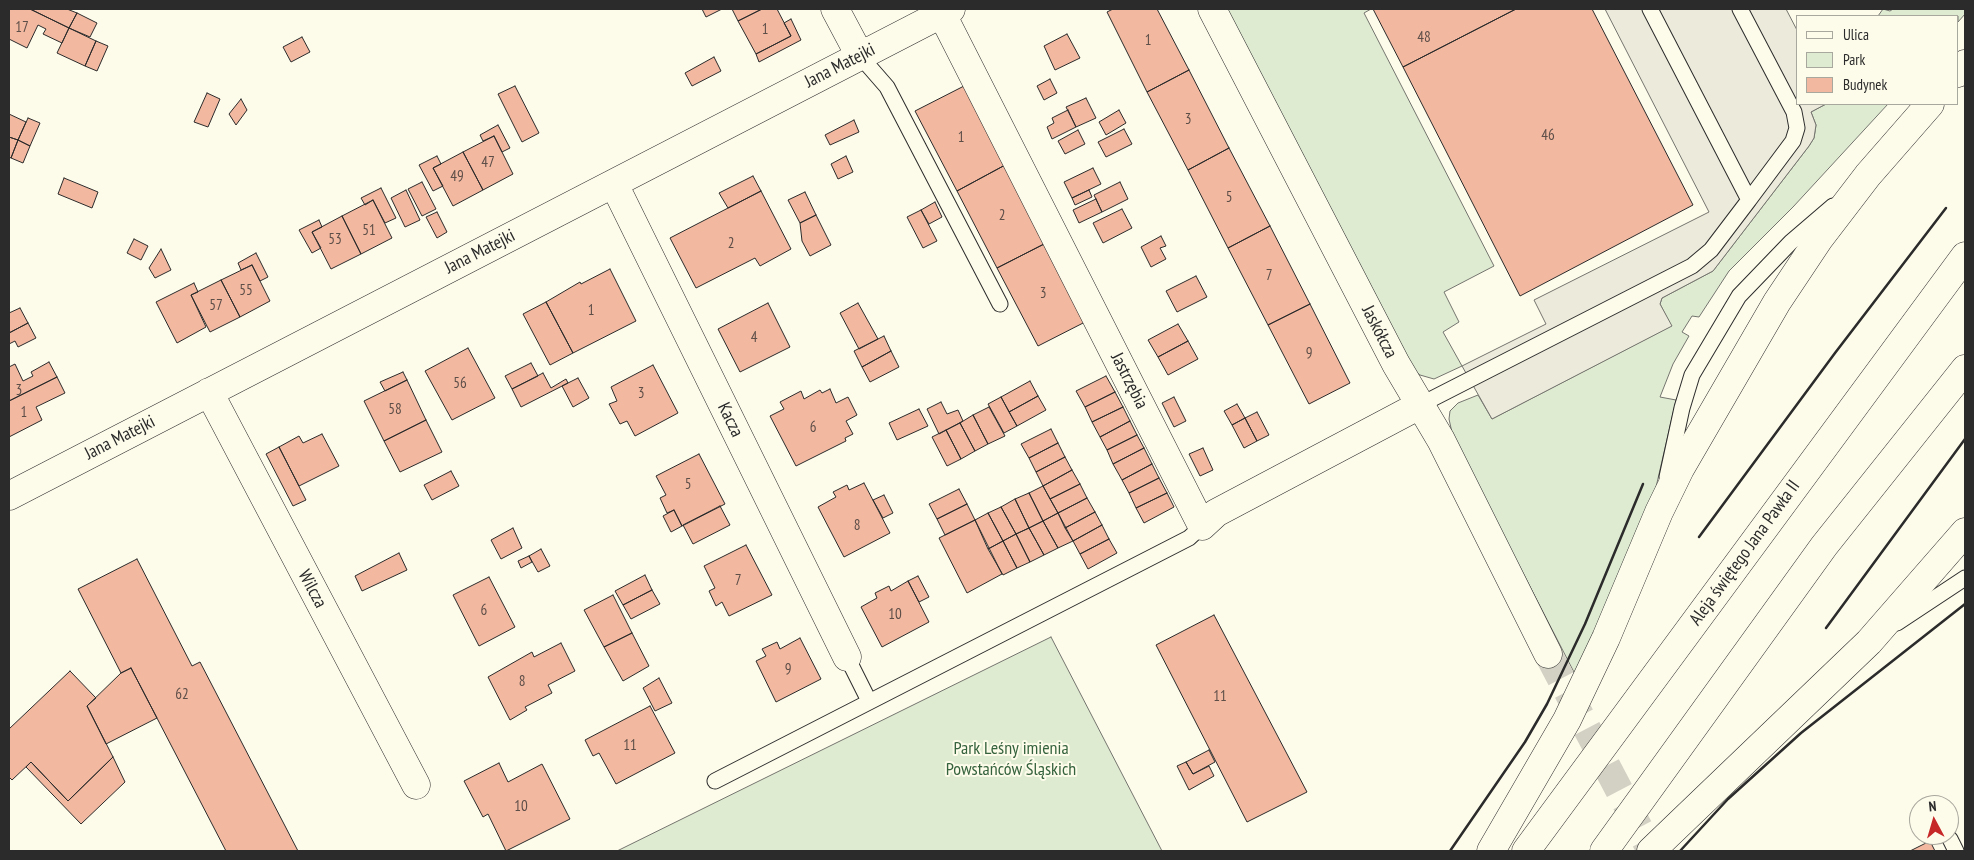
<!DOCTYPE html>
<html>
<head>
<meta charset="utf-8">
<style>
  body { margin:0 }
  #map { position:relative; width:1974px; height:860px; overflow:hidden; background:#fdfbea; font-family:"PT Sans Narrow",sans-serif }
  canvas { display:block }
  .frame { position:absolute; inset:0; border:10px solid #2b2b2b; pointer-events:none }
  .legend { position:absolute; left:1796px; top:15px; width:162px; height:90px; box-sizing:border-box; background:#fdfbea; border:1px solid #a9a89e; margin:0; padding:6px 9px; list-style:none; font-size:15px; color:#2b2b2b }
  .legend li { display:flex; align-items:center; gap:10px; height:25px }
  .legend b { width:25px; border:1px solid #a9a89e }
  .north { position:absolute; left:1909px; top:795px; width:50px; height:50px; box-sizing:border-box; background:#fdfbea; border:1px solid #a9a89e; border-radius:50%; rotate:354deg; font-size:14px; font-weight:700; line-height:20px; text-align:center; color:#2b2b2b }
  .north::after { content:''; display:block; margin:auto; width:18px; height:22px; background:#c62828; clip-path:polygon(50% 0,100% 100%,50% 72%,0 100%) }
</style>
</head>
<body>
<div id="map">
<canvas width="1974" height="860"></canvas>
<div class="frame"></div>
<ul class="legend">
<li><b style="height:6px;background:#fdfbea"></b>Ulica</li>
<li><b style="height:14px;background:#deebd1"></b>Park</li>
<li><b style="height:14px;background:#f2b8a0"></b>Budynek</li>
</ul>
<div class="north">N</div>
</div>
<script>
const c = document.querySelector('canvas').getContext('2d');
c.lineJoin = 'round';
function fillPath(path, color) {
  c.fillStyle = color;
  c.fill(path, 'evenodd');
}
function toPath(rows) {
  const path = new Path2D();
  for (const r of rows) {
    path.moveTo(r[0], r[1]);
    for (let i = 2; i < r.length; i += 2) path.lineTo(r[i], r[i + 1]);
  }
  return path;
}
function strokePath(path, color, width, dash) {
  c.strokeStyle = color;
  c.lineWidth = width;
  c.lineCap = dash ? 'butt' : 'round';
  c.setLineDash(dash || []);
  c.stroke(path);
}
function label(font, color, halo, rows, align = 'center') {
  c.font = font + ' "PT Sans Narrow",sans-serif';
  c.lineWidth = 4;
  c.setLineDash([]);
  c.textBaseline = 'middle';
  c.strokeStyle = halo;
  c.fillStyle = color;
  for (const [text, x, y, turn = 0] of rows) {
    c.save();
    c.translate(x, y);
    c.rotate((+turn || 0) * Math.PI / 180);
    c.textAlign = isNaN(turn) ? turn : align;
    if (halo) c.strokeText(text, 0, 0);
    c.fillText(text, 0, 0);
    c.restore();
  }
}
const green = toPath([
  [1225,9,1371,9,1364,13,1494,266,1444,292,1459,322,1443,332,1462,366,1434,379,1420,375,1410,368,1225,9],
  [1883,9,1890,11,1893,9,1965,9,1965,14,1958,22,1958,16,1878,16,1883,9],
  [1826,104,1888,104,1793,207,1729,271,1699,317,1692,316,1682,332,1689,336,1673,364,1660,397,1676,400,1651,509,1577,678,1453,437,1449,419,1450,411,1458,403,1478,395,1492,419,1671,326,1660,304,1662,298,1713,271,1809,146,1814,138,1816,125,1811,112,1826,104],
  [1051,637,1162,851,617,851,1051,637]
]);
fillPath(green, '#deebd1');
strokePath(green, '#74746e', 1);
const parking = toPath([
  [1605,9,1786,9,1798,32,1798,104,1826,104,1811,112,1816,125,1814,138,1809,146,1713,271,1662,298,1660,304,1672,326,1492,419,1462,366,1546,324,1534,300,1709,212,1605,9]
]);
fillPath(parking, '#eceadb');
strokePath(parking, '#74746e', 1);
const building = toPath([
  [9,9,30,9,69,28,62,43,43,34,46,29,38,25,27,48,9,39,9,9],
  [30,9,67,9,77,13,69,28,30,9],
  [702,9,722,9,706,17,702,9],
  [732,9,762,9,738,21,732,9],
  [762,9,777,9,791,36,756,54,738,21,762,9],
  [1113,9,1157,9,1189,70,1147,92,1107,12,1113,9],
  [1373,9,1516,9,1403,67,1373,9],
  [1516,9,1592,9,1693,205,1520,296,1403,67,1516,9],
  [77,13,97,23,90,37,69,28,77,13],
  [791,19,801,40,759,62,756,54,791,36,784,23,791,19],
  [69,28,96,41,85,66,57,53,69,28],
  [1067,34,1080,58,1055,70,1044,46,1067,34],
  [302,37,310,52,291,62,283,47,302,37],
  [96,41,108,46,97,71,85,66,96,41],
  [714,57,721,71,692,86,685,73,714,57],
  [1189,70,1229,148,1188,170,1147,92,1189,70],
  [1050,79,1057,93,1044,100,1037,86,1050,79],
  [966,85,1007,164,957,191,915,111,966,85],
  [515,86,539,133,522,142,498,94,515,86],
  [207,93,220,99,208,127,194,122,207,93],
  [1086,98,1096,118,1076,127,1066,107,1086,98],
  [241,99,247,110,236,125,229,114,241,99],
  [1068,110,1076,127,1052,139,1047,127,1054,123,1052,118,1068,110],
  [1119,110,1126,123,1106,135,1099,122,1119,110],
  [9,114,26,122,18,140,9,137,9,114],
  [28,118,40,123,30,146,18,140,28,118],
  [854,120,859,132,830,145,825,135,854,120],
  [498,125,510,148,502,152,494,136,483,141,480,135,498,125],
  [1124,129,1132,144,1106,157,1098,142,1124,129],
  [1078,130,1085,144,1065,154,1058,141,1078,130],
  [494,136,513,174,483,190,463,152,494,136],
  [9,137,18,140,11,158,9,157,9,137],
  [18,140,30,146,23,163,11,158,18,140],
  [1229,148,1270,226,1228,248,1188,170,1229,148],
  [463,152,483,190,453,206,433,168,463,152],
  [437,156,441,164,433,168,443,186,433,191,419,165,437,156],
  [846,156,853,172,838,179,831,164,846,156],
  [1007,164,1048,242,997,268,957,191,1007,164],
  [1093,168,1101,184,1072,198,1064,182,1093,168],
  [753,176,761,191,728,208,719,193,753,176],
  [64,178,98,192,92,208,58,194,64,178],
  [422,182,436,209,422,216,408,189,422,182],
  [1120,182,1128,199,1102,212,1094,195,1120,182],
  [381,188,396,218,385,223,373,200,365,205,361,198,381,188],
  [406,190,420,220,405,227,391,198,406,190],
  [1089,190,1092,197,1075,205,1072,198,1089,190],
  [761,191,791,249,760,266,755,258,696,288,670,238,761,191],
  [805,192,816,215,800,223,788,200,805,192],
  [1096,199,1102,212,1079,223,1073,210,1096,199],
  [373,200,392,238,361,254,342,216,373,200],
  [935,202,942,217,929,224,921,210,935,202],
  [1122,209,1132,228,1103,243,1093,223,1122,209],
  [921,210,937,241,923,248,907,217,921,210],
  [437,212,447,232,437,238,426,217,437,212],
  [816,215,831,245,810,256,802,241,800,223,816,215],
  [342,216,361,254,331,269,312,232,342,216],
  [319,220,322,227,312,232,321,248,312,253,299,230,319,220],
  [1270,226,1310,304,1268,325,1228,248,1270,226],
  [1161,236,1166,246,1160,248,1166,259,1151,267,1141,247,1161,236],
  [134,239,148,246,141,260,127,253,134,239],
  [1048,242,1089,320,1038,346,997,268,1048,242],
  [161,249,171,270,155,278,149,268,161,249],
  [256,253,268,277,260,281,252,265,241,270,238,263,256,253],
  [252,265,270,301,240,317,221,280,252,265],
  [610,269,636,321,573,353,546,302,580,282,581,284,610,269],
  [1196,276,1207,297,1177,312,1166,291,1196,276],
  [221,280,240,317,210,332,191,295,221,280],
  [194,283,198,292,191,295,206,327,177,343,156,302,194,283],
  [546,302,573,353,550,365,523,314,546,302],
  [768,303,790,347,740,372,718,329,768,303],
  [858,303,878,339,859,349,840,313,858,303],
  [1310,304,1350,383,1309,404,1268,325,1310,304],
  [20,308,28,323,9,333,9,313,20,308],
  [28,323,36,338,18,347,15,341,9,344,9,333,28,323],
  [1178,324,1188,341,1158,357,1148,340,1178,324],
  [884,336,891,351,862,367,854,351,884,336],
  [1188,341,1198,359,1168,375,1158,357,1188,341],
  [468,348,495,398,452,420,425,371,468,348],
  [891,351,899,367,870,382,862,367,891,351],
  [49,362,57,377,9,401,9,367,15,364,23,381,33,376,31,372,49,362],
  [531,363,538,376,512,389,505,376,531,363],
  [653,365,678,413,635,436,627,421,620,424,609,404,617,401,611,387,653,365],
  [403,372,407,380,385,391,380,382,403,372],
  [543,373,551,388,566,379,568,383,521,407,512,389,543,373],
  [1106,376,1115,392,1085,407,1076,391,1106,376],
  [57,377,65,393,36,407,42,420,9,437,9,401,57,377],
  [578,378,589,398,573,407,562,386,578,378],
  [407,380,426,420,384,441,364,401,407,380],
  [1030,381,1038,396,1009,412,1001,397,1030,381],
  [830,389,836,403,848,397,857,415,846,421,853,434,845,438,846,441,796,466,770,416,784,409,780,402,801,391,804,399,820,390,822,393,830,389],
  [1115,392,1123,407,1092,422,1085,407,1115,392],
  [1038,396,1046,410,1017,426,1009,412,1038,396],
  [1001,397,1017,426,1004,433,988,404,1001,397],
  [1174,397,1186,421,1174,427,1162,403,1174,397],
  [941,402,947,414,958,410,963,421,939,434,927,409,941,402],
  [1237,404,1245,418,1232,425,1224,411,1237,404],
  [989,407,1005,436,988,444,973,415,989,407],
  [1123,407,1130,421,1100,437,1092,422,1123,407],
  [919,409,928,426,897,440,889,423,919,409],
  [1257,412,1269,435,1257,441,1245,418,1257,412],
  [973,415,988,444,975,451,960,423,973,415],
  [1245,418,1257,441,1244,448,1232,425,1245,418],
  [426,420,442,452,400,472,384,441,426,420],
  [1130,421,1137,435,1107,450,1100,437,1130,421],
  [960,423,975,451,961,459,946,430,960,423],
  [1051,429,1058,443,1029,458,1021,444,1051,429],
  [946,430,961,459,947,466,932,437,946,430],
  [322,434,339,466,299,486,279,447,299,436,303,443,322,434],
  [1137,435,1144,448,1113,464,1107,450,1137,435],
  [1058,443,1065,457,1036,472,1029,458,1058,443],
  [279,447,306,500,293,506,266,454,279,447],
  [1144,448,1152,464,1122,480,1113,464,1144,448],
  [1203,448,1213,470,1200,476,1189,454,1203,448],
  [699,454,725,504,682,526,674,510,667,513,660,498,666,495,656,476,699,454],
  [1065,457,1072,470,1043,486,1036,472,1065,457],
  [1152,464,1159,478,1129,493,1122,480,1152,464],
  [1072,470,1080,484,1050,499,1043,486,1072,470],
  [451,471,459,486,432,500,424,485,451,471],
  [1159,478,1167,493,1136,508,1129,493,1159,478],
  [864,483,890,533,844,557,818,507,836,497,833,492,847,485,849,490,864,483],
  [1080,484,1087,498,1058,513,1050,499,1080,484],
  [1043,486,1058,513,1043,521,1029,493,1043,486],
  [959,489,967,504,937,519,929,504,959,489],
  [1029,493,1043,521,1029,528,1015,499,1029,493],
  [1167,493,1174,507,1144,523,1136,508,1167,493],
  [884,495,893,513,883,518,873,500,884,495],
  [1087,498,1095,512,1065,528,1058,513,1087,498],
  [1015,499,1029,528,1016,534,1001,507,1015,499],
  [967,504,975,520,945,535,937,519,967,504],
  [720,506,730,525,693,544,683,525,720,506],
  [1001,507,1016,534,1003,541,988,513,1001,507],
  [674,510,682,526,671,532,663,516,674,510],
  [1095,512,1102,525,1073,541,1065,528,1095,512],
  [988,513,1003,541,988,549,975,520,988,513],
  [1058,513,1073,541,1058,548,1043,521,1058,513],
  [975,520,1002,574,967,593,939,538,975,520],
  [1043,521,1058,548,1044,555,1029,528,1043,521],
  [1102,525,1109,539,1080,554,1073,541,1102,525],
  [513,528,522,548,501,559,491,540,513,528],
  [1029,528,1044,555,1030,562,1016,534,1029,528],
  [1016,534,1030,562,1017,568,1003,541,1016,534],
  [1109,539,1117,553,1088,569,1080,554,1109,539],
  [1003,541,1017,568,1003,575,988,549,1003,541],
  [746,545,772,595,729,616,722,602,716,606,709,591,715,588,704,566,746,545],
  [541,549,550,566,538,572,529,556,541,549],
  [399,553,407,570,362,591,355,576,399,553],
  [529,556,532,562,521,568,518,561,529,556],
  [137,559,192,666,200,662,298,851,226,851,131,668,121,673,78,589,137,559],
  [645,575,652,590,623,605,615,591,645,575],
  [918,576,929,597,919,602,908,581,918,576],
  [489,577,515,627,479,646,453,595,489,577],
  [908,581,929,622,882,647,861,607,877,598,875,593,889,586,891,591,908,581],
  [652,590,660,604,631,619,623,605,652,590],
  [613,595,632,633,604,647,584,610,613,595],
  [1214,615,1307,792,1247,822,1156,645,1214,615],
  [632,633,649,666,623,681,604,647,632,633],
  [800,638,821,679,776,702,756,661,766,656,762,649,777,642,780,649,800,638],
  [561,643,575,671,548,685,552,693,525,707,527,710,510,720,488,677,532,652,534,657,561,643],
  [131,668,157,718,106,744,87,706,121,673,131,668],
  [70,671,96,698,87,706,113,757,68,801,31,762,12,780,9,777,9,729,70,671],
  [659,678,672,703,655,711,643,688,659,678],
  [650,706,675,753,616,784,599,753,593,756,585,740,650,706],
  [1209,750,1215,762,1193,774,1186,762,1209,750],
  [113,757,125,782,81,824,26,767,31,762,68,801,113,757],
  [1186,762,1193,774,1209,766,1214,776,1189,790,1177,766,1186,762],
  [499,763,508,782,542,764,570,819,506,851,488,814,483,817,464,781,499,763],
  [1930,841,1935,851,1910,851,1930,841]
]);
fillPath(building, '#f2b8a0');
strokePath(building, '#2b2b2b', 1);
strokePath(toPath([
  [1548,654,1651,851]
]), '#d3d1c4', 28, [28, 14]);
const lane = toPath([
  [1740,9,1794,112,1797,128,1793,141,1749,200],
  [860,56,887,87,1000,304],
  [1420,405,1692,266,1711,250,1749,200,1650,9],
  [1667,477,1682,408,1692,375,1739,296,1791,242,1833,206],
  [1897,623,1965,578],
  [847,657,869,701],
  [715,781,1189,538,1202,526],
  [1950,839,1956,851]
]);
const street = toPath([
  [835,9,860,56],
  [1212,9,1396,364,1441,440,1548,654],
  [942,14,1202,526,1216,513,1420,405],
  [614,184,847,657],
  [209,392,416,785],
  [9,496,951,9]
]);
const primary = toPath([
  [1958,73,1965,64],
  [1491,851,1567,720,1606,638,1659,512,1680,469,1777,302,1819,239,1868,175,1930,104],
  [1526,851,1965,256],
  [1604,851,1824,546,1965,369],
  [1651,851,1869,642,1965,532]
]);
strokePath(lane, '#2b2b2b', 17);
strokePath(street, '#2b2b2b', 29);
strokePath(primary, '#2b2b2b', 29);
strokePath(lane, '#fdfbea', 15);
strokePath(street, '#fdfbea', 28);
strokePath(primary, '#fdfbea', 28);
strokePath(toPath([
  [1699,537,1835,353,1946,208],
  [1826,628,1965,439],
  [1450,851,1525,742,1547,704,1585,624,1643,484],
  [1680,851,1728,799,1801,733,1965,604]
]), '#2b2b2b', 2.5);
label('15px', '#5d4e48', null, [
  ["17",22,28],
  ["1",765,30],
  ["48",1424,38],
  ["1",1148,41],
  ["3",1188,120],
  ["46",1548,136],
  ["1",961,138],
  ["47",488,163],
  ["49",457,177],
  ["5",1229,198],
  ["2",1002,216],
  ["51",369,231],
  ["53",335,240],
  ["2",731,244],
  ["7",1269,276],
  ["55",246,291],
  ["3",1043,294],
  ["57",216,306],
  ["1",591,311],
  ["4",754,338],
  ["9",1309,354],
  ["56",460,384],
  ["3",19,391],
  ["3",641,394],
  ["58",395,410],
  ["1",24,413],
  ["6",813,428],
  ["5",688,485],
  ["8",857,526],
  ["7",738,581],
  ["6",484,611],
  ["10",895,615],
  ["9",788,670],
  ["8",522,682],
  ["62",182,695],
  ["11",1220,697],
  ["11",630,746],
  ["10",521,807]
]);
label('18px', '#2b2b2b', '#fdfbea', [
  ["Jana Matejki",840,66,-27],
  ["Jana Matejki",480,252,-27],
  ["Jaskółcza",1379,332,63],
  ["Jastrzębia",1129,381,63],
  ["Kacza",730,420,64],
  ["Jana Matejki",120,438,-27],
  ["Aleja świętego Jana Pawła II",1745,553,-54],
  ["Wilcza",312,589,62]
]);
label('18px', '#34623c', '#fdfbea', [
  ["Park Leśny imienia",1011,749],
  ["Powstańców Śląskich",1011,770]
]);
</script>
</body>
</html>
